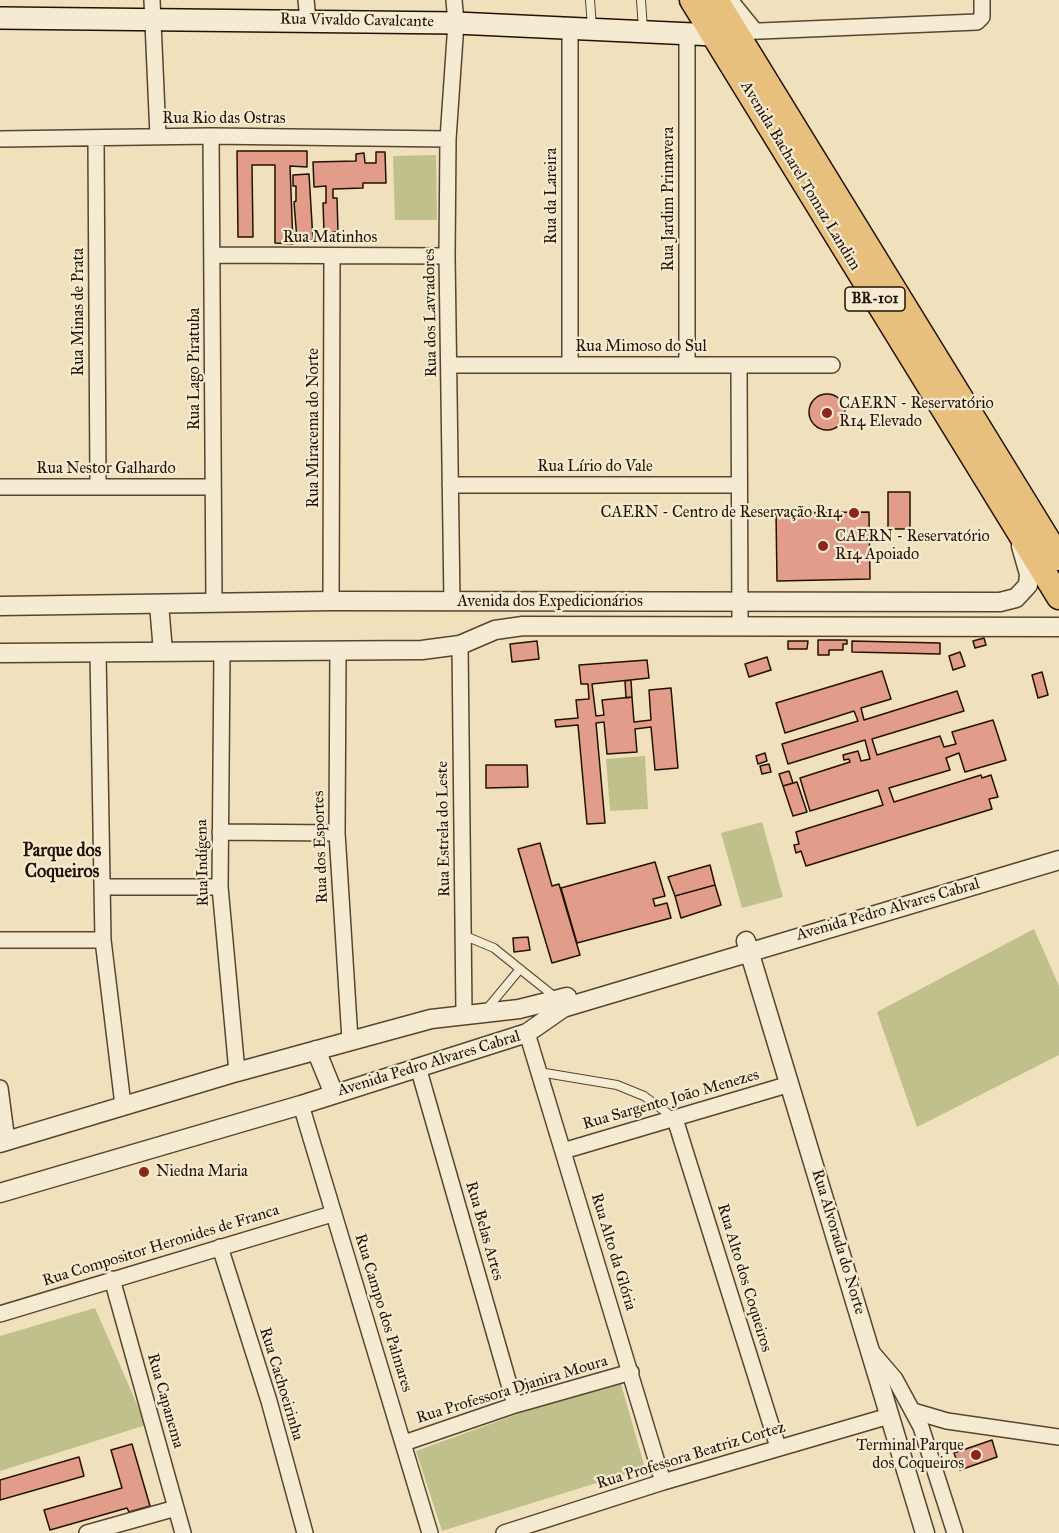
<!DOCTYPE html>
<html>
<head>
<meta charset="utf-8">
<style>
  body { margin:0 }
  canvas { display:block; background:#f0e0bb }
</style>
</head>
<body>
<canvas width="1059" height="1533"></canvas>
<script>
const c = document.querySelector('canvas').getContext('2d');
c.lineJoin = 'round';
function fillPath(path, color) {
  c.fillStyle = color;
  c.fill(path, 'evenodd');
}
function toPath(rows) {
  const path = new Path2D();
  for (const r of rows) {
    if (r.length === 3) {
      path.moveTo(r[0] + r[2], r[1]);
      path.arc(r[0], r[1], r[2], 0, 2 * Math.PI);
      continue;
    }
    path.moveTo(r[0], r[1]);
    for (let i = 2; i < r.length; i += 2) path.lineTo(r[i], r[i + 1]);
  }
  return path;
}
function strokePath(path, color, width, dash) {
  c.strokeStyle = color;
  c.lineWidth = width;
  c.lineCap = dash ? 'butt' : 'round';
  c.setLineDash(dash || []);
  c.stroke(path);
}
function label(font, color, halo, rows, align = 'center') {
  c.font = font + ' "IM FELL Great Primer",serif';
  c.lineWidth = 4.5;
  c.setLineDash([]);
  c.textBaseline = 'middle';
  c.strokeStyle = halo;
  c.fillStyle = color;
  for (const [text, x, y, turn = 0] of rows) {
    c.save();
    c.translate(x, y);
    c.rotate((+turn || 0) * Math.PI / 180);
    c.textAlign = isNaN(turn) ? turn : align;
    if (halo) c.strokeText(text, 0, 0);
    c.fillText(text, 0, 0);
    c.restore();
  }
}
fillPath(toPath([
  [436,155,437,220,395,220,393,156],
  [645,756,648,809,610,811,606,759],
  [762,822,783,897,742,908,721,833],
  [1034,929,1059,986,1059,1055,917,1127,877,1012],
  [95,1308,146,1425,0,1471,0,1336],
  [619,1377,645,1468,442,1531,416,1451]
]), '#c0c08c');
const building = toPath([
  [237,151,307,151,307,167,290,166,293,244,275,243,275,165,252,165,253,237,238,237,237,151],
  [376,152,385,152,386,183,363,183,363,188,333,189,333,198,337,198,338,232,333,232,333,239,328,239,328,232,324,232,323,203,326,203,326,186,314,187,313,162,356,161,356,154,364,153,365,163,376,163,376,152],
  [309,174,313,240,297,240,294,202,296,201,296,186,293,186,293,175,309,174],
  [827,412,18],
  [888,492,910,492,910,529,888,529,888,492],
  [869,512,870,579,777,581,776,513,869,512],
  [984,638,986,645,975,648,973,641,984,638],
  [818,640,847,640,847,644,843,644,843,650,829,650,829,655,818,655,818,640],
  [537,641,539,659,512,662,510,644,537,641],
  [788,641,808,641,807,649,788,649,788,641],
  [852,641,940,643,940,654,852,652,852,641],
  [960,652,965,666,953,670,949,656,960,652],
  [767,657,771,670,749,677,745,664,767,657],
  [647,660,649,678,592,684,596,716,604,715,602,700,632,697,634,722,651,720,649,690,671,688,678,768,655,770,651,727,635,729,637,752,607,754,604,722,596,723,605,823,587,824,578,725,556,727,555,720,578,718,576,700,589,699,588,684,581,684,579,665,647,660],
  [882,671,891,699,861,708,864,720,957,691,964,711,872,739,877,755,940,736,944,747,956,744,952,732,993,720,1006,760,965,772,959,753,946,758,950,770,889,788,894,802,981,775,982,778,991,775,998,797,989,799,992,809,806,866,801,851,796,853,794,845,799,844,796,832,883,805,878,790,810,811,800,778,850,762,849,759,844,760,843,755,858,751,861,761,870,759,865,740,788,764,782,744,858,721,854,711,785,733,776,703,882,671],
  [1042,672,1048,695,1038,698,1032,675,1042,672],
  [631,680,632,697,626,698,625,681,631,680],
  [765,753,767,761,758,764,756,756,765,753],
  [769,764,771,772,762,774,760,766,769,764],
  [486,765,527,765,528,787,486,788,486,765],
  [789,771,793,783,783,786,779,774,789,771],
  [797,782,807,812,793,816,783,786,797,782],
  [540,843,552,886,559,884,580,955,552,963,518,849,540,843],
  [655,862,665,896,653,899,655,906,667,903,671,918,577,943,561,888,655,862],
  [710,865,715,885,675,896,668,877,710,865],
  [715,885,721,905,681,918,675,896,715,885],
  [528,937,530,950,514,952,513,938,528,937],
  [992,1440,997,1457,960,1470,954,1453,992,1440],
  [132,1444,150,1506,129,1512,127,1508,50,1530,44,1510,122,1488,111,1450,132,1444],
  [79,1457,84,1476,0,1500,0,1480,79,1457]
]);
fillPath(building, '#e29d8a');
strokePath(building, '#251101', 1.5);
const service = toPath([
  [590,0,592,27],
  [641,0,643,29],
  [463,935,494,948,520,969],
  [486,1010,520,969,555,997],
  [539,1072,617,1085,644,1096,674,1118]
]);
const minor = toPath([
  [152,0,158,136],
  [306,0,308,20],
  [730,0,755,31],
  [736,32,977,22,982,17,982,0],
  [687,33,687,364],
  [211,136,214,603],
  [96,138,98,487],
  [0,139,211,136,448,139],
  [213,255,447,256],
  [450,365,832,365],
  [570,365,570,27],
  [739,366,740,626],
  [450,485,739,485],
  [0,487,212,487],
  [331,601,332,256],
  [452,602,447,256,448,139,456,23,454,0],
  [460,645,464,1014],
  [222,652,220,887,237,1072],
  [338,652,337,833,350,1040],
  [98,653,103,940,123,1105],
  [220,832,337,833],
  [103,887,220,887],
  [0,940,103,940],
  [527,1033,663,1482],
  [418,1067,515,1405],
  [0,1088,7,1141],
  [301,1105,430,1533],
  [675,1119,778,1447],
  [563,1151,790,1084],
  [220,1247,269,1401,305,1533],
  [112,1279,183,1533],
  [0,1314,332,1214],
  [871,1351,895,1379,921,1427,955,1533],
  [913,1411,947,1421,1059,1437],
  [404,1443,515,1405,631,1372],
  [87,1533,176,1508],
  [504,1533,663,1482,889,1416]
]);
const tertiary = toPath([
  [159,604,163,652],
  [0,606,331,601,1000,602,1016,598,1028,585,1029,574,1021,546],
  [0,653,422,650,460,645,495,630,523,626,1059,627],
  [746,941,925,1533],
  [316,1050,334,1094],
  [0,1143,237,1072,431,1019,519,1009,567,997],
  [0,1193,301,1105,527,1033,563,1008,1059,860]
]);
const secondary = toPath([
  [0,18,456,23,714,35]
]);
const trunk = toPath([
  [692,0,1059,597],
  [716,0,1059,558]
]);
strokePath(service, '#584530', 10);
strokePath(minor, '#584530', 18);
strokePath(tertiary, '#584530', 21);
strokePath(secondary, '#251101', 24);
strokePath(trunk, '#251101', 27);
strokePath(service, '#f5ebd3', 8);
strokePath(minor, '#f5ebd3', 15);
strokePath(tertiary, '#f5ebd3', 18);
strokePath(secondary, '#f5ebd3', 21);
strokePath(trunk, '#e8c07e', 24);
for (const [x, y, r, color] of [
  [827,413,6,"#8f2418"],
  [854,513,6,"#8f2418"],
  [823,546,6,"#8f2418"],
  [144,1172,6,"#8f2418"],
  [976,1455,6,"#8f2418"]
]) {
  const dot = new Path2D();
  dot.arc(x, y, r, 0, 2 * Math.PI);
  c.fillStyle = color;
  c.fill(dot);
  strokePath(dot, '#f5ebd3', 2);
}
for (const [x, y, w] of [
  [875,299,60]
]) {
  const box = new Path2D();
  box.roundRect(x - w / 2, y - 12, w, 24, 4.5);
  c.fillStyle = '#f5ebd3';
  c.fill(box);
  strokePath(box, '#251101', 1.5);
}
label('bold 15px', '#251101', null, [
  ["BR-101",875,299]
]);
label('16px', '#251101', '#f5ebd3', [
  ["Rua Vivaldo Cavalcante",357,21,1],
  ["Rua Rio das Ostras",224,119],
  ["Avenida Bacharel Tomaz Landim",800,176,59],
  ["Rua da Lareira",552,196,-90],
  ["Rua Jardim Primavera",669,199,-90],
  ["Rua Matinhos",330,238],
  ["Rua Minas de Prata",79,312,-90],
  ["Rua dos Lavradores",431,313,-91],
  ["Rua Mimoso do Sul",641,347],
  ["Rua Lago Piratuba",195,369,-90],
  ["Rua Miracema do Norte",314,428,-90],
  ["Rua Lírio do Vale",595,467],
  ["Rua Nestor Galhardo",106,469],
  ["Avenida dos Expedicionários",550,602],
  ["Rua Estrela do Leste",444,829,-91],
  ["Rua dos Esportes",321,847,-92],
  ["Rua Indígena",203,863,-91],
  ["Avenida Pedro Alvares Cabral",888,910,-16],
  ["Avenida Pedro Alvares Cabral",429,1064,-17],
  ["Rua Sargento João Menezes",671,1100,-16],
  ["Rua Belas Artes",484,1231,74],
  ["Rua Alvorada do Norte",838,1242,73],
  ["Rua Compositor Heronides de Franca",161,1246,-17],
  ["Rua Alto da Glória",613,1252,73],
  ["Rua Alto dos Coqueiros",744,1278,73],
  ["Rua Campo dos Palmares",383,1313,73],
  ["Rua Cachoeirinha",281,1384,73],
  ["Rua Professora Djanira Moura",512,1390,-17],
  ["Rua Capanema",165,1401,74],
  ["Rua Professora Beatriz Cortez",691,1456,-17]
]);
label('16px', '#251101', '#f5ebd3', [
  ["CAERN - Reservatório",839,404],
  ["R14 Elevado",839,422],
  ["CAERN - Centro de Reservação R14",842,513,"right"],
  ["CAERN - Reservatório",835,537],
  ["R14 Apoiado",835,555],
  ["Niedna Maria",156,1172],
  ["Terminal Parque",964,1446,"right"],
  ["dos Coqueiros",964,1464,"right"]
], 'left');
label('bold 18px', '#251101', '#f5ebd3', [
  ["Parque dos",62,852],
  ["Coqueiros",62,873]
]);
</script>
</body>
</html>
